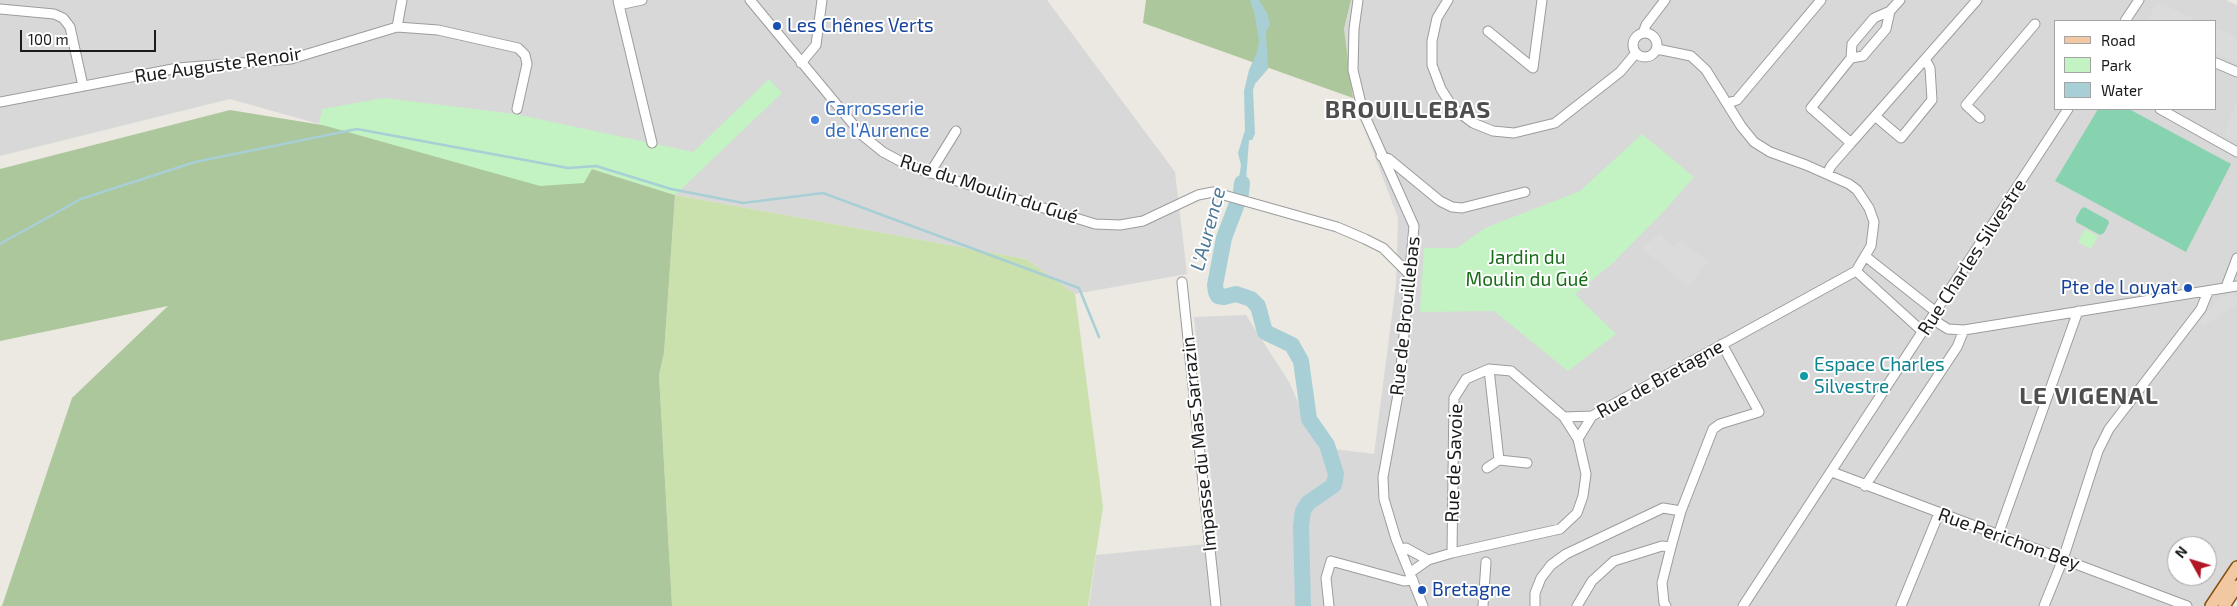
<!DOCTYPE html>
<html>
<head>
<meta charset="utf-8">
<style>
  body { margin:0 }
  #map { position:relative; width:2237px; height:606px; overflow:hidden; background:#ece8e2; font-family:"Exo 2",sans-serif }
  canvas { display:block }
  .legend { position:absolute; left:2054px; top:20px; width:162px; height:90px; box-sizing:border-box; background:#fff; border:1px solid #a4a4a4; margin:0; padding:6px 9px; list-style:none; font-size:15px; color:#1b1b1b }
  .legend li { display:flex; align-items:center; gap:10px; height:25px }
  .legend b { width:25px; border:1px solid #a4a4a4 }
  .north { position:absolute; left:2167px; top:536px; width:50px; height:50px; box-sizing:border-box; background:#fff; border:1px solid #a4a4a4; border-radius:50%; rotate:309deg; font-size:14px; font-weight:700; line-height:20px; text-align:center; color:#1b1b1b }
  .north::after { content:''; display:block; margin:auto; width:18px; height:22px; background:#b11624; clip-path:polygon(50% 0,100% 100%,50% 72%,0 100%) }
  .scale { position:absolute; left:20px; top:30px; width:136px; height:22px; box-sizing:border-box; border:2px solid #1b1b1b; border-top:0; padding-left:6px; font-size:15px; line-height:18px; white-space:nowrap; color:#1b1b1b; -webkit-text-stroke:4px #fff; paint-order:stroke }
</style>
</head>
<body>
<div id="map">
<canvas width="2237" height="606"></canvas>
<ul class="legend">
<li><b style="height:6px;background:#f1c8a2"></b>Road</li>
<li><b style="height:14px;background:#c3f2c3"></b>Park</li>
<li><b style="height:14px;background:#a7cfd5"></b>Water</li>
</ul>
<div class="north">N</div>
<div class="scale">100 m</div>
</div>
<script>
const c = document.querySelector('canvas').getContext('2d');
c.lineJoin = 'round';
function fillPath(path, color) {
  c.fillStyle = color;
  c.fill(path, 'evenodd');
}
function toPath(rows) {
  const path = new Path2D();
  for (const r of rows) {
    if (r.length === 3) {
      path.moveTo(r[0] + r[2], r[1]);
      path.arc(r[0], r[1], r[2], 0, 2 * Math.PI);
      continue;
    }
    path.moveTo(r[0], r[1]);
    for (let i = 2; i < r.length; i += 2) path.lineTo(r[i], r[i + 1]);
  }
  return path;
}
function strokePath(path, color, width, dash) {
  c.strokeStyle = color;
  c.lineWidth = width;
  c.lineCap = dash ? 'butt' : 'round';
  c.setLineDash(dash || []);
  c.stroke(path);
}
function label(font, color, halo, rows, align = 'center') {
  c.font = font + ' "Exo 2",sans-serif';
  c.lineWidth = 4;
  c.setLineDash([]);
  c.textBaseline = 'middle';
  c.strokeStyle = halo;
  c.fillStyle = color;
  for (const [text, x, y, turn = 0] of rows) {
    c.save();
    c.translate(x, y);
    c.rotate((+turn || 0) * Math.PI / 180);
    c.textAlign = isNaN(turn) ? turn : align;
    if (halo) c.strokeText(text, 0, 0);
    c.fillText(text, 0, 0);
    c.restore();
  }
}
fillPath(toPath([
  [0,0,1047,0,1175,172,1187,274,1075,294,1026,259,675,195,592,169,540,186,230,99,0,156],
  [1351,0,2226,0,2237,5,2237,598,2231,606,1089,606,1096,555,1218,543,1194,317,1246,315,1289,382,1318,447,1374,454,1396,284,1398,218,1353,98,1344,29],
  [2056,21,2216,21,2216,109,2056,109],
  [2177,546,2207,546,2207,576,2177,576]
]), '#d9d8d9');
fillPath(toPath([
  [675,195,1026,259,1075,294,1103,507,1088,606,672,606,659,375,664,353]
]), '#cbe1ad');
fillPath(toPath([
  [1146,0,1351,0,1344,29,1353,98,1143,23],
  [230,110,592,169,675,195,664,353,659,375,672,606,2,606,72,398,168,306,0,341,0,169]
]), '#acc79b');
fillPath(toPath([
  [769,79,782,93,675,195,592,169,584,183,540,186,319,124,322,109,384,98,515,114,693,152],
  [1642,134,1694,177,1667,208,1614,262,1575,294,1616,334,1568,371,1494,311,1420,312,1424,248,1457,248,1485,228,1580,191],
  [2085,229,2098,236,2091,249,2078,242]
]), '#c3f2c3');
fillPath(toPath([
  [2098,109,2129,109,2231,164,2186,252,2055,181],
  [2084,207,2108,220,2109,223,2104,233,2100,235,2076,222,2076,218,2081,209]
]), '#88d3af');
fillPath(toPath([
  [2157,2,2200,21,2147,21],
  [2216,28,2237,37,2237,62,2216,54],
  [2237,101,2237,141,2224,134],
  [1660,233,1674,246,1681,240,1708,262,1688,287,1642,248],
  [2230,291,2237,296,2237,304,2204,326,2199,322,2222,295,2226,297]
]), '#dbdbdb');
fillPath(toPath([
  [1250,0,1259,0,1267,13,1270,24,1266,32,1268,69,1255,84,1253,90,1255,134,1252,140,1249,140,1245,194,1237,192,1241,165,1238,153,1245,130,1244,91,1249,70,1257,52,1259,41,1255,16],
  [1232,205,1236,206,1220,253,1215,285,1216,292,1218,296,1224,297,1236,294,1251,299,1258,306,1265,332,1292,345,1301,361,1309,419,1327,445,1336,474,1334,485,1308,503,1303,511,1301,526,1303,606,1298,606,1296,591,1297,520,1301,503,1320,488,1332,481,1333,479,1325,445,1310,429,1305,420,1299,362,1296,355,1291,349,1263,335,1256,308,1251,302,1237,297,1227,301,1220,301,1211,295,1216,252]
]), '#a7cfd5');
strokePath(toPath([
  [0,244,81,199,195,162,357,129,568,168,596,166,671,189,743,203,823,193,1079,288,1099,337]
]), '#a7cfd5', 2.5);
strokePath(toPath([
  [1242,183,1241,193,1224,238,1215,285,1216,292,1218,296,1224,297,1236,294,1251,299,1258,306,1265,332,1292,345,1301,361,1309,419,1327,445,1336,474,1334,485,1308,503,1303,511,1301,526,1303,606]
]), '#a7cfd5', 16);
const minor = toPath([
  [618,0,619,5,642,0],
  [750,0,862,135,883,152,909,166,1095,224,1120,225,1143,221,1198,195,1213,192,1337,227,1365,239,1383,248,1408,273],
  [1358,0,1354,29,1353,70,1363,112,1414,226,1399,389,1383,477,1384,499,1396,539,1423,606],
  [1448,0,1437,18,1432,41,1432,65,1441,89,1453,108,1473,123,1493,131,1514,133,1555,123,1620,72,1636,53],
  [619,5,652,143],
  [0,9,54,14,63,18,70,27,83,86],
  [2125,21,2139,0],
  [397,27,402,0],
  [1488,31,1533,68,1542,0],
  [1643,33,1646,25,1665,0],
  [1645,45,12],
  [1851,58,1863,56,1886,29,1890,11,1900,0],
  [1851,58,1852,44,1874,18,1890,11],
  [1926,61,1930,68,1932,100,1901,138,1875,116,1977,0],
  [801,63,816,45,822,0],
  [2216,63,2237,72],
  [0,102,178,68,291,59,397,27,438,30,518,48,525,55,527,64,517,109],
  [1728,103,1737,100,1821,0],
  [2160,109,2237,152],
  [1980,118,1966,105,2035,24],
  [1851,143,1875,116],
  [1381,156,1389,159,1440,201,1452,207,1462,208,1525,192],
  [930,173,956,131],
  [1827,174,1831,166,1851,143,1811,108,1851,58],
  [1865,256,1936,312],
  [1856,271,1923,332],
  [1182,282,1216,606],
  [2226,287,2237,258],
  [1932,319,1948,329,1964,330,2237,286],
  [1489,369,1499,460,1527,463],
  [1564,417,1592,416],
  [1487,468,1499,460],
  [1832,472,2187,606],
  [1865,486,1957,347,1964,330],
  [1998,535,2078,311],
  [1401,549,1406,548,1428,560,1411,572],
  [1452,553,1454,398,1466,379,1489,369,1511,371,1564,417,1578,439],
  [1428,560,1452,553,1560,529,1577,513,1583,496,1586,474,1578,439,1592,416,1856,271,1871,246,1874,222,1869,208,1857,190,1849,184,1806,165,1770,152,1754,142,1741,126,1706,70,1691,56,1657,49],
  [1329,606,1326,578,1331,561,1404,581,1413,580],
  [1483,606,1486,562],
  [1535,606,1535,593,1541,578,1551,565,1566,554,1663,508,1681,511],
  [1577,606,1592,581,1614,561,1662,546,1671,547],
  [1666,606,1664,603,1662,583,1671,547,1681,511,1713,429,1720,424,1759,412,1722,344],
  [1743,606,2068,109],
  [1901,606,1939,513],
  [2044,606,2063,559,2098,451,2109,429,2201,309,2208,292]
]);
const major = toPath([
  [2211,606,2237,567],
  [2224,606,2237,586]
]);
strokePath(minor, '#9c9c9c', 11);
strokePath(major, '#835210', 14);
strokePath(minor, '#fff', 9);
strokePath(major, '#f1c8a2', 11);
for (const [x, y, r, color] of [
  [777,26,5,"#1a4fb4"],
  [815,120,5,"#3f7fe0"],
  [2188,288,5,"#1a4fb4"],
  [1804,376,5,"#0f9aa8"],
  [1422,590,5,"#1a4fb4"]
]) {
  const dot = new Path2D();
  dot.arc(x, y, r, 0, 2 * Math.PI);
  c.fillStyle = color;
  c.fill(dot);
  strokePath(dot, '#fff', 2);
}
label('19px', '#164399', '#fff', [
  ["Les Chênes Verts",787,26],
  ["Pte de Louyat",2178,288,"right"],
  ["Bretagne",1432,590]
], 'left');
label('19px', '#1b1b1b', '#fff', [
  ["Rue Auguste Renoir",218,65,-8],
  ["Rue du Moulin du Gué",989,189,18],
  ["Rue Charles Silvestre",1972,257,-57],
  ["Rue de Brouillebas",1405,316,-84],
  ["Rue de Bretagne",1660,379,-29],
  ["Impasse du Mas Sarrazin",1199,444,-96],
  ["Rue de Savoie",1454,463,-88],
  ["Rue Perichon Bey",2009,539,20]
]);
label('19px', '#366cbe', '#fff', [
  ["Carrosserie",825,109],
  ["de l'Aurence",825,131]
], 'left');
label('19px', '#176c17', '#fff', [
  ["Jardin du",1527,258],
  ["Moulin du Gué",1527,280]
]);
label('19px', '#0d838f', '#fff', [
  ["Espace Charles",1814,365],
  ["Silvestre",1814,387]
], 'left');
label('italic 20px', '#507a99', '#fff', [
  ["L'Aurence",1208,229,-75]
]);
c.letterSpacing = '1px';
label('bold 24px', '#4e4e4e', '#fff', [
  ["BROUILLEBAS",1408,110],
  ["LE VIGENAL",2089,396]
]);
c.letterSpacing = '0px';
</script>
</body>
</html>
